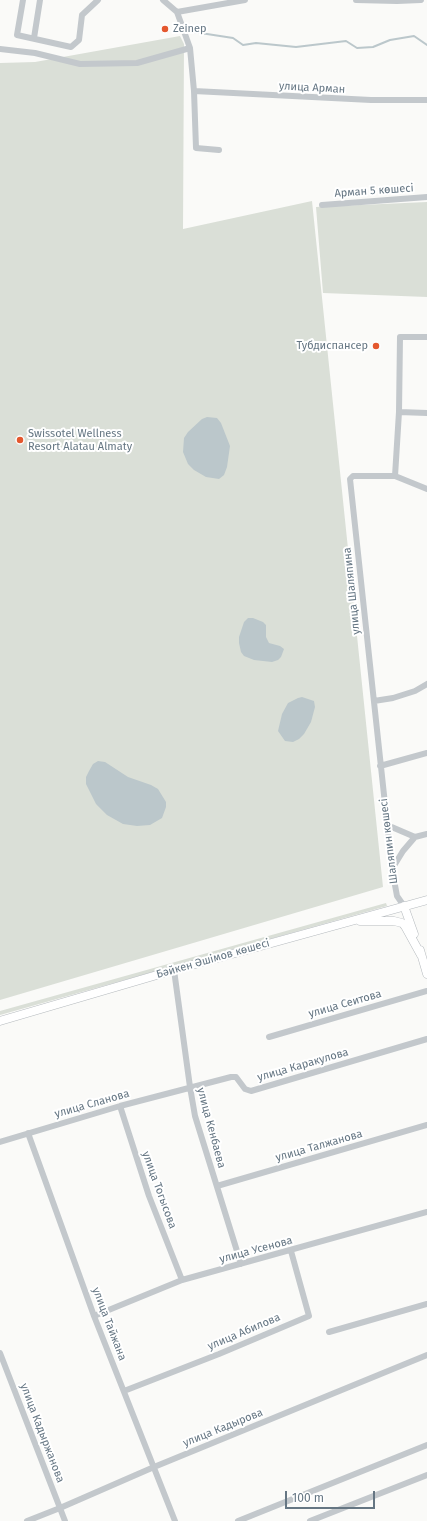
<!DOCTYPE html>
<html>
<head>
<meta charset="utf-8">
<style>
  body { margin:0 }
  #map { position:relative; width:427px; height:1521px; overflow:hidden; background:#fafaf8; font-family:"Fira Sans",sans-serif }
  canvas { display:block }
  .scale { position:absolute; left:285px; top:1491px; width:90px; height:18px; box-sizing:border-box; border:2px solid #657683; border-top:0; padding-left:5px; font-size:12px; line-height:14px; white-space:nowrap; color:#657683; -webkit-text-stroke:3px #fff; paint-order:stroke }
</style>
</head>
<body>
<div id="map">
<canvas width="427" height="1521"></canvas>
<div class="scale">100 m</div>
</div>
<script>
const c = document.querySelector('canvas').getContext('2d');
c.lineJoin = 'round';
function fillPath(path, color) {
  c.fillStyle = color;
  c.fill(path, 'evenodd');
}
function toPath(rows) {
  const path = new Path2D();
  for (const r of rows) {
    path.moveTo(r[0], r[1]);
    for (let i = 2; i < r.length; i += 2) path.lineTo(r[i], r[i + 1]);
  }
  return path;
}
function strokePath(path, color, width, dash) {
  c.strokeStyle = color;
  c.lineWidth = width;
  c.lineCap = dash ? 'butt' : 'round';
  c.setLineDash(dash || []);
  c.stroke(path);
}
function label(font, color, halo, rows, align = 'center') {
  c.font = font + ' "Fira Sans",sans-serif';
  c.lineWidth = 4;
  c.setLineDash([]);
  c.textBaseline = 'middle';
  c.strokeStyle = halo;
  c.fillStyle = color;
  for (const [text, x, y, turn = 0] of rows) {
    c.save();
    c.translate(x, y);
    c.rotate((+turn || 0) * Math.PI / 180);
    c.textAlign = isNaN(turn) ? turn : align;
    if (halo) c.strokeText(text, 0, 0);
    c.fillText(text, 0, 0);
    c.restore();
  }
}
fillPath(toPath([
  [180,36,184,44,183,229,312,201,383,887,0,1000,0,63,35,62],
  [427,202,427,297,323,293,316,207],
  [386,903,387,906,0,1015,0,1011]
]), '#dadfd7');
fillPath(toPath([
  [207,417,217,418,221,423,230,446,227,467,224,475,219,479,206,477,194,470,188,464,183,452,184,438,188,432,202,419],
  [248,618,253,618,263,622,266,625,266,637,269,643,280,646,284,649,281,657,278,660,272,662,254,660,244,656,241,652,239,643,239,637,244,622],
  [302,697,314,701,315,707,311,722,304,734,299,739,293,742,285,741,278,731,282,714,288,703,298,698],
  [98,761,105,762,128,777,151,785,158,789,166,802,166,807,162,818,150,825,137,826,123,824,107,815,96,804,86,784,86,777,89,771,93,764]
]), '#bbc7cb');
strokePath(toPath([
  [194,32,233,38,243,45,256,43,296,47,346,41,357,48,373,47,390,40,414,36,427,45]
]), '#bbc7cb', 2);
const major = toPath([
  [404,906,414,934],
  [360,921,394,921,402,923,405,926,421,955],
  [420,950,427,974],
  [0,1021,174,970,427,900]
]);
strokePath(major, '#b5babe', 9);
strokePath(toPath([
  [23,0,17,35,71,47,79,40,82,15,98,0],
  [163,0,177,12,190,48,194,91,371,100,427,100],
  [356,0,397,1,421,0],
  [177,12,245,0],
  [34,38,40,0],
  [0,49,35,53,80,64,137,63,190,48],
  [194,91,196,148,219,150],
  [322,205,427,197],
  [399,412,427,413],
  [395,476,399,412,400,337,427,337],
  [374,701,393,698,415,691,427,684],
  [380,766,427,753],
  [387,825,415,837,427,834],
  [392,869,403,851,415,837],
  [404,906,397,896,392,869,350,479,353,476,395,476,427,489],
  [174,970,190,1087,195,1116,241,1264],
  [269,1037,427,991],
  [120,1106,149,1196,182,1280],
  [28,1133,94,1316,175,1521],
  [0,1142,120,1106,231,1077,236,1077,245,1089,251,1091,427,1039],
  [217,1186,427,1125],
  [94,1316,182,1280,427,1212],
  [329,1332,427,1304],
  [0,1353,65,1521],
  [124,1391,219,1354,309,1316,291,1251],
  [27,1521,60,1508,154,1467,427,1355],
  [238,1521,427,1445],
  [310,1521,427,1475]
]), '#c3c8cc', 6);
strokePath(major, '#fff', 8);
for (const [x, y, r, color] of [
  [165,29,4,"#e4572e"],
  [376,346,4,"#e4572e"],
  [20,440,4,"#e4572e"]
]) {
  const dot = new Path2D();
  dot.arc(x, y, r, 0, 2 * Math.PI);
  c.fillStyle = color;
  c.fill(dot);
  strokePath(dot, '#fff', 1.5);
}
label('11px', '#657683', '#fff', [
  ["Zeinep",173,29],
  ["Тубдиспансер",368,346,"right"],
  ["Swissotel Wellness",28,434],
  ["Resort Alatau Almaty",28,447]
], 'left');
label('11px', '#657683', '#fff', [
  ["улица Арман",312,88,3],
  ["Арман 5 көшесі",374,191,-4],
  ["улица Шаляпина",352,591,-96],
  ["Шаляпин көшесі",389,841,-97],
  ["Бәйкен Әшімов көшесі",213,959,-16],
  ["улица Сеитова",345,1004,-16],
  ["улица Каракулова",303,1065,-16],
  ["улица Сланова",92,1104,-16],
  ["улица Кенбаева",211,1128,75],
  ["улица Талжанова",319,1146,-16],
  ["улица Тогысова",159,1190,70],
  ["улица Усенова",256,1250,-15],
  ["улица Тайжана",109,1324,69],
  ["улица Абилова",244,1332,-23],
  ["улица Кадырова",223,1428,-22],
  ["улица Кадыржанова",42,1433,69]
]);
</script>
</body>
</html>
